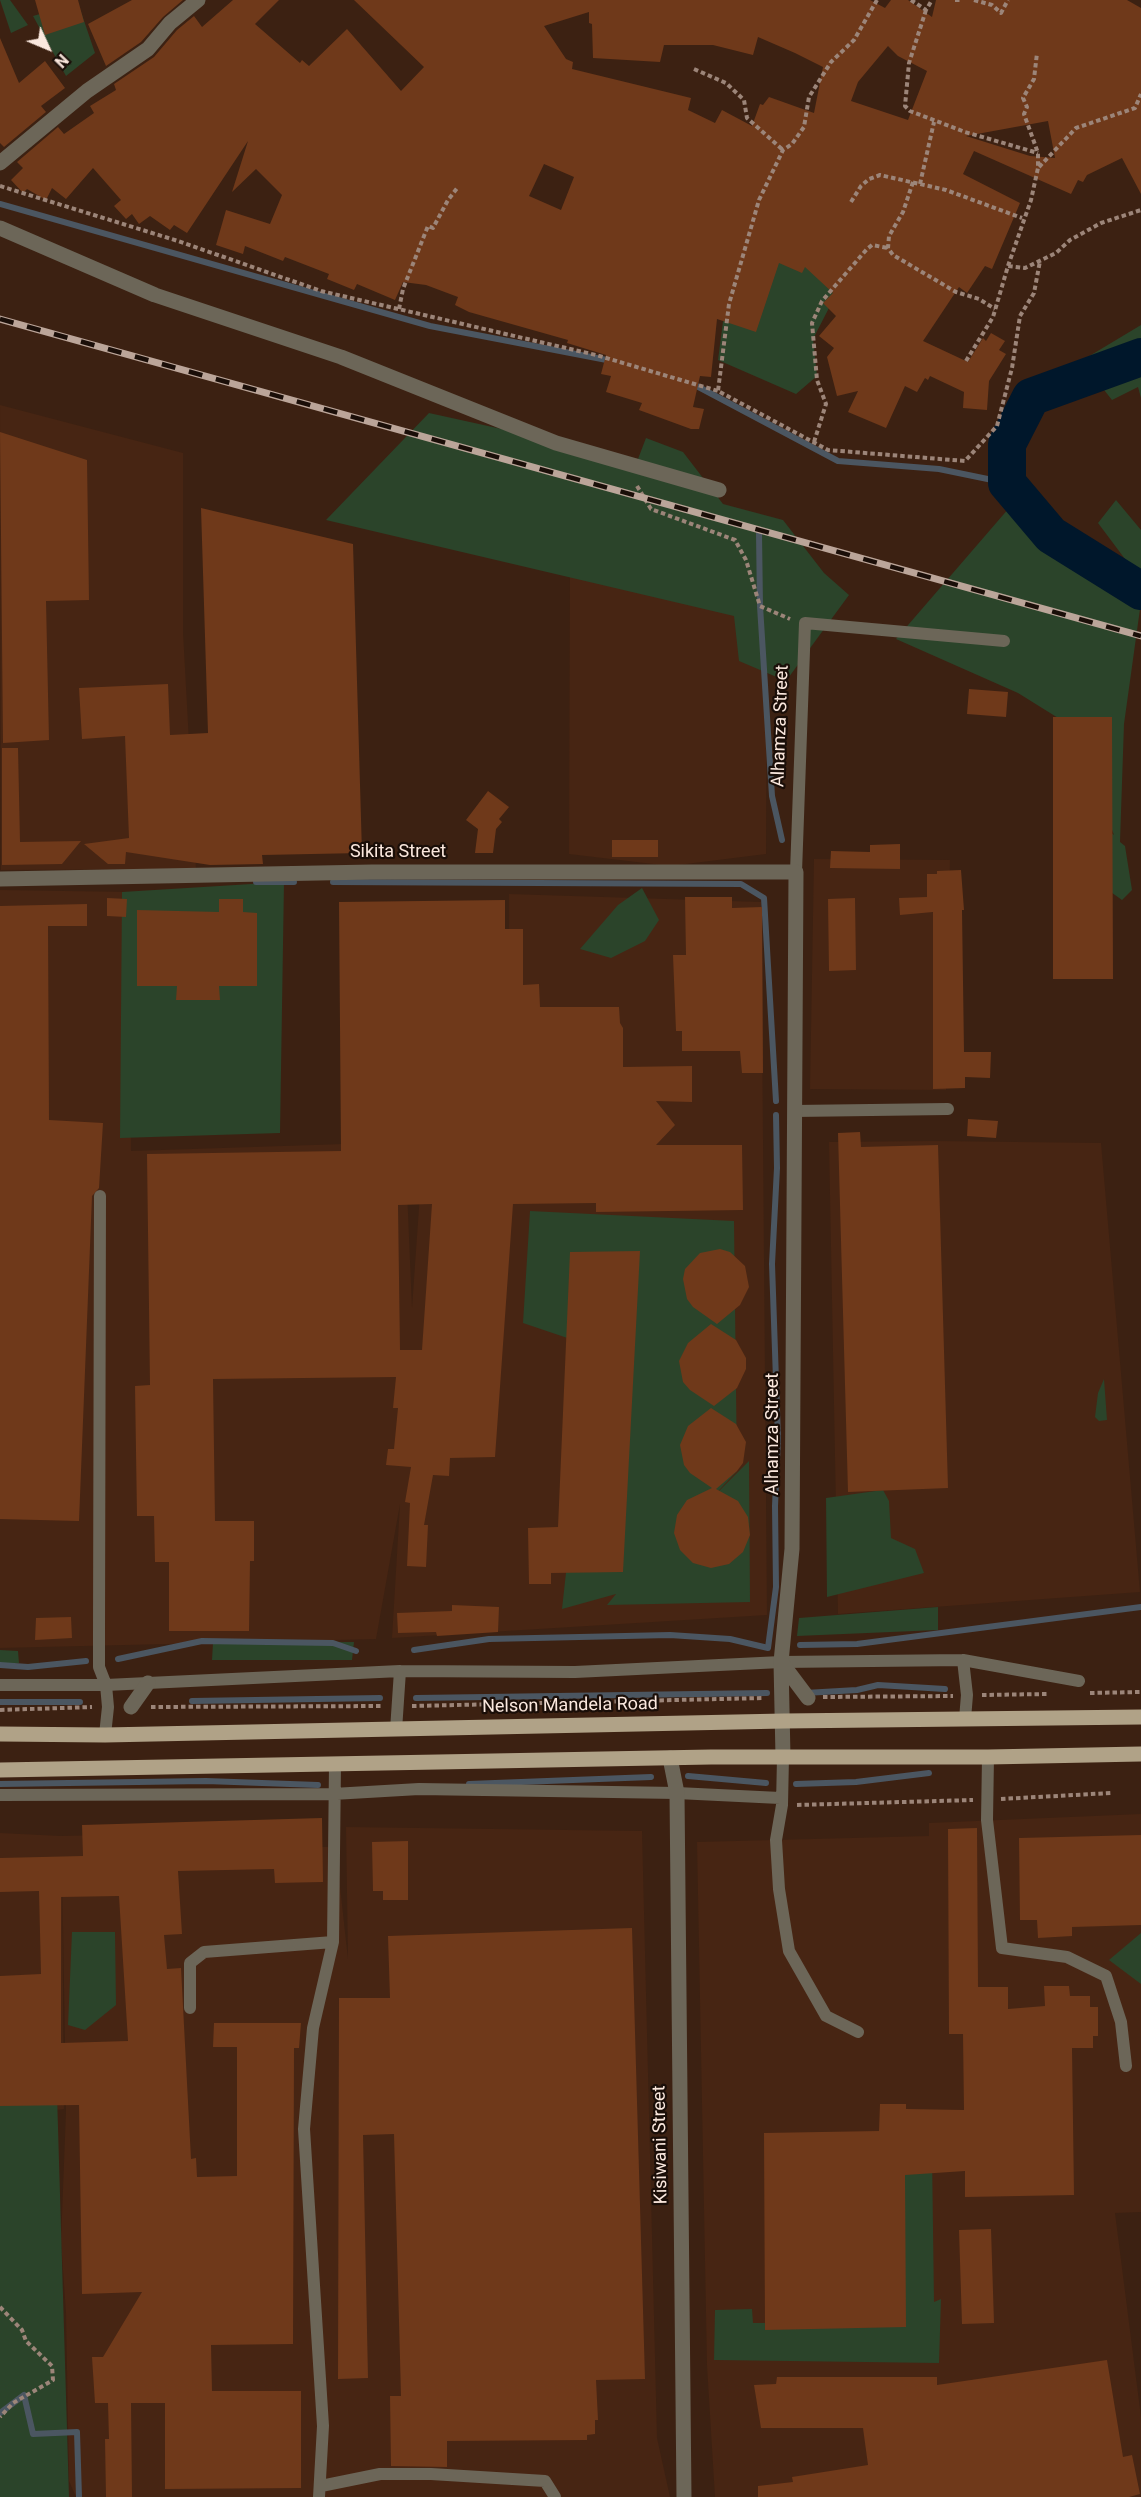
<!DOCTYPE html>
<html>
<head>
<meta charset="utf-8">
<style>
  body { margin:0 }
  #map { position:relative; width:1141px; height:2497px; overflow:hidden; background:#3c2112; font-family:Roboto,sans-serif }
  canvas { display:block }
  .north { position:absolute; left:18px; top:18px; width:60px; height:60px; -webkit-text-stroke:4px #1a0e08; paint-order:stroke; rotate:134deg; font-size:16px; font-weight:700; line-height:24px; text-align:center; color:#fbe8de }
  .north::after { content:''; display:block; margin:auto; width:21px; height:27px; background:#fbe8de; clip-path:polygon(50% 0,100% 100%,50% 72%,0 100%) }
</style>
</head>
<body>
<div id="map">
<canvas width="1141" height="2497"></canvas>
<div class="north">N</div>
</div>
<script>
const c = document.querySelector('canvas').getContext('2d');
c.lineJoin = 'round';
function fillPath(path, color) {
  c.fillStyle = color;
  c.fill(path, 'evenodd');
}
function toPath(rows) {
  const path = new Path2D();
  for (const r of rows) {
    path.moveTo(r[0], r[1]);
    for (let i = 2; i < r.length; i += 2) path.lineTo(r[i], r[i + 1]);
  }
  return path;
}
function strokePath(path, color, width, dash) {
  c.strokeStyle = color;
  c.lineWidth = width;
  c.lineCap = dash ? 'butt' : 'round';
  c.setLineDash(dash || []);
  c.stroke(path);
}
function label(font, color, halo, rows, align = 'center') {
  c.font = font + ' Roboto,sans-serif';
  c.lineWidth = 4.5;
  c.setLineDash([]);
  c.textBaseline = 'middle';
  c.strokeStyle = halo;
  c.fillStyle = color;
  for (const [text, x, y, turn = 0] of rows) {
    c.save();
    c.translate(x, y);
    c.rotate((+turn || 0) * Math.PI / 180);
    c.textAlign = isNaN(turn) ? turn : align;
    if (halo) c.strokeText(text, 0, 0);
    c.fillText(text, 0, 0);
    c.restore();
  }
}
fillPath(toPath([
  [0,405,183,453,183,632,196,869,1,870],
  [570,569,767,618,766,854,670,866,569,854],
  [814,859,950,860,946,1090,810,1089],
  [0,890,130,892,131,1151,405,1142,412,1308,423,1150,510,1139,509,894,761,902,767,1615,392,1638,400,1504,376,1639,0,1648],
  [934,1141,1101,1143,1140,1592,838,1614,829,1142],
  [1141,1814,1141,2212,1115,2213,1141,2417,1141,2497,715,2497,707,2365,697,1842,929,1836,929,1823],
  [346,1827,642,1831,657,2438,670,2497,76,2497,69,2481,66,2313,61,2241,66,2111,62,1863,64,2109,0,2118,0,1833,61,1836,310,1830,313,1847,333,1847,335,1841,348,1959]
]), '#472513');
fillPath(toPath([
  [0,0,10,0,28,25,11,33],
  [78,3,95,53,66,76,33,16],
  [772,247,847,273,813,339,817,376,796,394,718,360,725,306],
  [1141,325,1141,398,1138,387,1112,400,1081,361],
  [429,413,638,459,646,438,683,452,723,504,783,520,824,573,849,595,786,681,739,661,734,616,326,520],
  [1022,493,1140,609,1124,724,1120,842,1125,846,1132,890,1122,900,1101,885,1099,823,1114,835,1071,726,1018,693,896,639],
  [1116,500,1141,530,1141,574,1137,575,1098,523],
  [284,882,280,1133,120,1138,122,892],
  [642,888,659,920,645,941,611,958,580,949,618,905],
  [530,1211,734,1221,737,1471,708,1502,749,1461,750,1602,607,1605,616,1594,562,1609,591,1346,523,1323],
  [1104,1379,1107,1420,1099,1421,1095,1417,1098,1393],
  [883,1490,889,1501,891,1538,915,1549,924,1573,827,1597,826,1498],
  [938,1607,938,1630,797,1636,799,1618],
  [354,1642,352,1660,212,1660,213,1643],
  [0,1650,18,1651,19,1663,0,1664],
  [72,1932,115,1932,116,2005,85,2030,68,2025],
  [1141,1933,1141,1984,1109,1960],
  [57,2094,69,2497,0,2497,0,2106],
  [896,2152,932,2153,934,2302,941,2299,939,2363,714,2360,715,2310,752,2309,753,2323,892,2323]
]), '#2b442a');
strokePath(toPath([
  [0,204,430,326,612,361],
  [691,383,838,461,939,469,1007,483],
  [759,533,760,606,772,796,782,840],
  [256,882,294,882],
  [333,882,741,884,764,898,776,1101],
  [800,1645,857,1644,1141,1607],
  [414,1650,489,1639,670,1635,730,1639,768,1648,776,1587,775,1506,778,1438,772,1264,777,1168,776,1115],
  [118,1659,202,1641,333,1643,356,1651],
  [0,1665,28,1667,86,1661],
  [805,1693,857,1690,878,1685,945,1689],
  [416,1698,767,1693],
  [192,1701,380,1698],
  [0,1702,80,1702],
  [688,1776,766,1783],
  [0,1784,206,1781,318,1785],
  [469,1784,651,1777],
  [796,1784,856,1782,929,1773],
  [0,2413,24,2395,33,2434,77,2432,79,2497]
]), '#4b5661', 6);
strokePath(toPath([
  [1141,357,1031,397,1007,444,1007,483,1051,535,1141,591]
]), '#00172b', 38);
fillPath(toPath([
  [35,0,78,0,84,22,45,35],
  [132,0,183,0,163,17,141,42,106,66,88,24],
  [233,0,279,0,255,24,300,63,302,60,309,66,347,29,401,91,424,67,354,0,870,0,885,8,891,0,908,0,932,17,936,0,1127,0,1141,8,1141,194,1122,158,1087,175,1083,182,1078,180,1071,194,974,151,963,174,1020,203,992,269,985,266,967,293,959,287,923,341,968,362,983,338,986,341,991,333,1005,341,999,350,1006,354,989,381,987,410,963,408,964,392,930,376,928,380,925,378,917,392,905,386,886,428,848,412,858,391,837,396,827,357,834,348,819,336,836,316,823,303,833,293,805,267,802,273,779,263,756,332,717,319,711,377,700,376,693,407,704,409,699,429,691,429,639,410,642,403,606,392,611,376,601,374,606,355,567,343,568,340,469,312,455,305,458,297,426,285,403,282,395,300,357,284,354,290,327,279,329,274,285,257,283,261,245,246,243,254,216,245,226,210,270,224,282,195,256,169,232,192,248,141,187,233,174,225,170,230,150,216,139,224,132,214,126,219,114,206,121,200,93,168,66,199,52,188,46,200,27,189,23,193,11,180,23,168,17,162,58,127,64,134,94,113,90,106,116,90,114,84,154,57,177,30,194,16,202,27],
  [589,12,589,23,592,24,593,58,660,62,664,45,713,45,753,55,758,37,795,53,823,67,814,113,769,97,763,105,760,104,752,126,722,110,715,123,688,110,691,98,572,69,573,62,566,59,544,26],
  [888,46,898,56,927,71,908,120,851,101,858,82],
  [1048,121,1055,158,1030,156,966,136],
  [544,164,574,177,561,210,529,196],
  [0,38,19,83,45,61,65,88,41,106,46,112,4,147,0,143],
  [0,432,87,460,89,600,46,601,49,740,3,743],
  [201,508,353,544,362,853,262,855,263,864,210,865,126,852,125,864,108,864,84,844,129,838,125,736,82,739,79,688,168,684,170,735,208,733],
  [969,689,1008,692,1006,717,967,714],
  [1053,717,1112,717,1113,979,1053,979],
  [2,748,18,748,20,842,81,841,62,864,2,865],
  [488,791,509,807,499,819,502,822,496,829,493,853,475,853,478,829,466,820],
  [612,840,658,840,658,857,612,857],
  [900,844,900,869,830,868,831,851,870,852,870,845],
  [961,870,964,910,962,910,964,1052,991,1052,990,1078,965,1077,965,1088,933,1089,933,912,900,915,899,898,927,897,927,874,937,874,937,871],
  [685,897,732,897,732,908,762,907,763,1073,742,1073,740,1051,682,1051,682,1031,676,1031,673,955,686,955],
  [107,898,127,899,126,917,107,916],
  [855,898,856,970,829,971,828,899],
  [219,899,243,899,243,912,257,913,257,986,219,986,220,1000,176,1000,177,986,137,986,137,910,219,912],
  [505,900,505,929,523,929,523,985,539,984,540,1007,619,1007,620,1023,623,1028,623,1067,692,1066,692,1102,656,1101,675,1125,656,1145,742,1145,743,1210,596,1212,596,1203,513,1204,495,1457,450,1458,449,1476,433,1475,424,1525,428,1525,426,1567,407,1566,410,1503,405,1502,411,1467,386,1465,388,1449,394,1449,398,1408,393,1408,396,1377,213,1379,215,1521,254,1521,254,1561,250,1561,249,1631,169,1631,169,1562,155,1562,154,1516,137,1516,135,1386,150,1385,147,1154,341,1151,339,902],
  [432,1204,422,1350,400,1350,398,1205],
  [87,904,87,926,48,926,49,1120,103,1123,99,1188,92,1196,79,1521,0,1519,0,906],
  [968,1119,998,1121,996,1138,967,1136],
  [860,1132,861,1147,938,1145,948,1488,848,1492,838,1133],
  [720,1249,730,1252,745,1266,749,1287,740,1305,717,1324,693,1307,687,1299,683,1279,685,1269,700,1253],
  [640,1251,623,1572,551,1573,551,1584,529,1584,528,1528,558,1527,570,1252],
  [711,1324,736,1340,746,1358,746,1369,737,1388,714,1406,690,1390,683,1382,679,1361,688,1343],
  [711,1408,736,1424,746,1442,743,1463,737,1471,716,1489,738,1501,748,1517,750,1535,743,1552,729,1564,711,1568,693,1563,680,1550,674,1533,677,1515,687,1500,712,1488,690,1473,684,1465,680,1445,688,1426],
  [452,1605,499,1607,498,1632,437,1636,436,1632,398,1633,397,1613,452,1611],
  [71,1617,72,1638,35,1640,36,1618],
  [322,1818,323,1882,275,1883,274,1869,178,1871,182,1934,164,1935,167,1969,181,1968,191,2159,196,2158,197,2177,237,2176,237,2047,213,2047,214,2023,301,2023,299,2048,294,2048,293,2344,211,2345,212,2391,301,2391,301,2488,165,2489,165,2403,131,2403,132,2497,106,2497,105,2439,109,2439,108,2403,95,2403,92,2357,103,2357,142,2292,82,2294,79,2105,0,2106,0,1976,41,1974,39,1891,0,1892,0,1858,83,1856,82,1825],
  [119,1896,128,2041,61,2043,61,1897],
  [977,1828,978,1987,1008,1987,1008,2009,1045,2006,1044,1986,1069,1986,1070,1996,1090,1996,1090,2007,1098,2007,1098,2036,1093,2036,1093,2048,1072,2048,1074,2195,965,2197,965,2171,905,2175,906,2327,765,2330,764,2133,879,2131,880,2104,906,2104,906,2109,964,2110,963,2034,949,2034,948,1829],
  [1141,1835,1141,1925,1072,1927,1072,1936,1038,1938,1037,1920,1020,1920,1019,1838],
  [408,1841,408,1900,383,1900,383,1891,373,1891,372,1842],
  [632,1928,645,2379,596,2380,598,2420,595,2420,595,2434,587,2435,587,2440,447,2441,447,2467,391,2466,390,2396,401,2396,394,2134,363,2135,368,2378,338,2379,339,1998,390,1998,388,1936],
  [991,2229,994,2323,962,2324,959,2230],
  [1107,2360,1123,2457,1132,2455,1140,2494,1129,2497,758,2497,758,2486,793,2482,792,2477,868,2465,863,2428,761,2428,754,2385,776,2384,777,2377,937,2377,937,2385]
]), '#6f391a');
strokePath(toPath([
  [877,0,854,40,831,62,809,97,804,127,792,144,783,150,759,200,729,304,718,391,828,450,965,461,997,426,1012,368,1020,316,1034,293,1040,261],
  [911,0,926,10,932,0],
  [955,0,961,0],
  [974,0,992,5,1001,13,1008,0],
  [926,10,909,63,905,106,910,111,965,132,1038,153],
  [694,69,726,83,744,100,747,118,783,150],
  [1039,167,1076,128,1135,108,1141,94],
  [913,182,903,212,889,236,888,248,893,255,956,292,979,299,995,309],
  [920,184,934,122],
  [0,186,178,241,321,291,596,355,718,391],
  [851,202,861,186,869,179,880,175,946,190,1022,218],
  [1008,266,1031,200,1038,168,1038,153,1024,114,1027,107,1023,98,1034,79,1037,53],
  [399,309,403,289,428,226,433,228,448,200,458,187],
  [966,361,993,317,1008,266,1025,268,1056,253,1070,240,1101,223,1141,210],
  [814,442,826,404,817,380,812,323,822,301,867,249,872,245,888,248],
  [637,486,651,509,735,540,746,560,760,606,790,619],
  [1090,1693,1141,1692],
  [982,1695,1049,1694],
  [823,1697,953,1696],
  [412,1706,764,1698],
  [151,1707,383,1706],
  [0,1710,92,1707],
  [1001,1799,1111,1793],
  [797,1805,973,1800],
  [0,2307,22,2330,26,2341,52,2366,53,2380,13,2403,0,2417]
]), '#9c8579', 4, [4.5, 3]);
strokePath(toPath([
  [796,872,805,623,1004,641],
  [794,1111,948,1109],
  [100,1196,99,1632,99,1667,106,1685,108,1707,105,1735],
  [963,1660,967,1695,965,1719],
  [0,1685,106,1685,400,1671,575,1672,781,1662,963,1660,1079,1681],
  [396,1730,400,1671],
  [783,1757,782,1805,776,1840,779,1889,789,1951,826,2016,858,2032],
  [988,1757,987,1820,1002,1948,1067,1957,1106,1976,1121,2022,1126,2066],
  [0,1795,333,1794,419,1789,677,1793,780,1798],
  [190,2008,190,1963,204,1952,333,1942],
  [321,2486,380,2474,431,2474,545,2481,555,2497],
  [319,2497,323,2426,304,2129,313,2028,333,1942,335,1765]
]), '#6c6658', 12);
strokePath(toPath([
  [0,163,87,91,148,49,170,23,198,0],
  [0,228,155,295,341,357,556,443,719,490],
  [0,879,372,872,796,872,792,1549,781,1662,783,1757],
  [781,1662,808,1698],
  [131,1707,148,1683],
  [670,1758,677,1793,684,2497]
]), '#6c6658', 15);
strokePath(toPath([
  [0,1734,105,1735,784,1721,1141,1717],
  [0,1770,711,1757,988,1757,1141,1754]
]), '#b0a287', 15);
const rail = toPath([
  [0,319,1141,636]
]);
strokePath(rail, '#bba599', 7);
strokePath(rail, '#1a0e08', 4.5, [14]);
label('18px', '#fbe8de', '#1a0e08', [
  ["Alhamza Street",781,726,-88],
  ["Sikita Street",398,852],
  ["Alhamza Street",773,1434,-90],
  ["Nelson Mandela Road",570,1706,-1],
  ["Kisiwani Street",661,2145,-91]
]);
</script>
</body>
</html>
